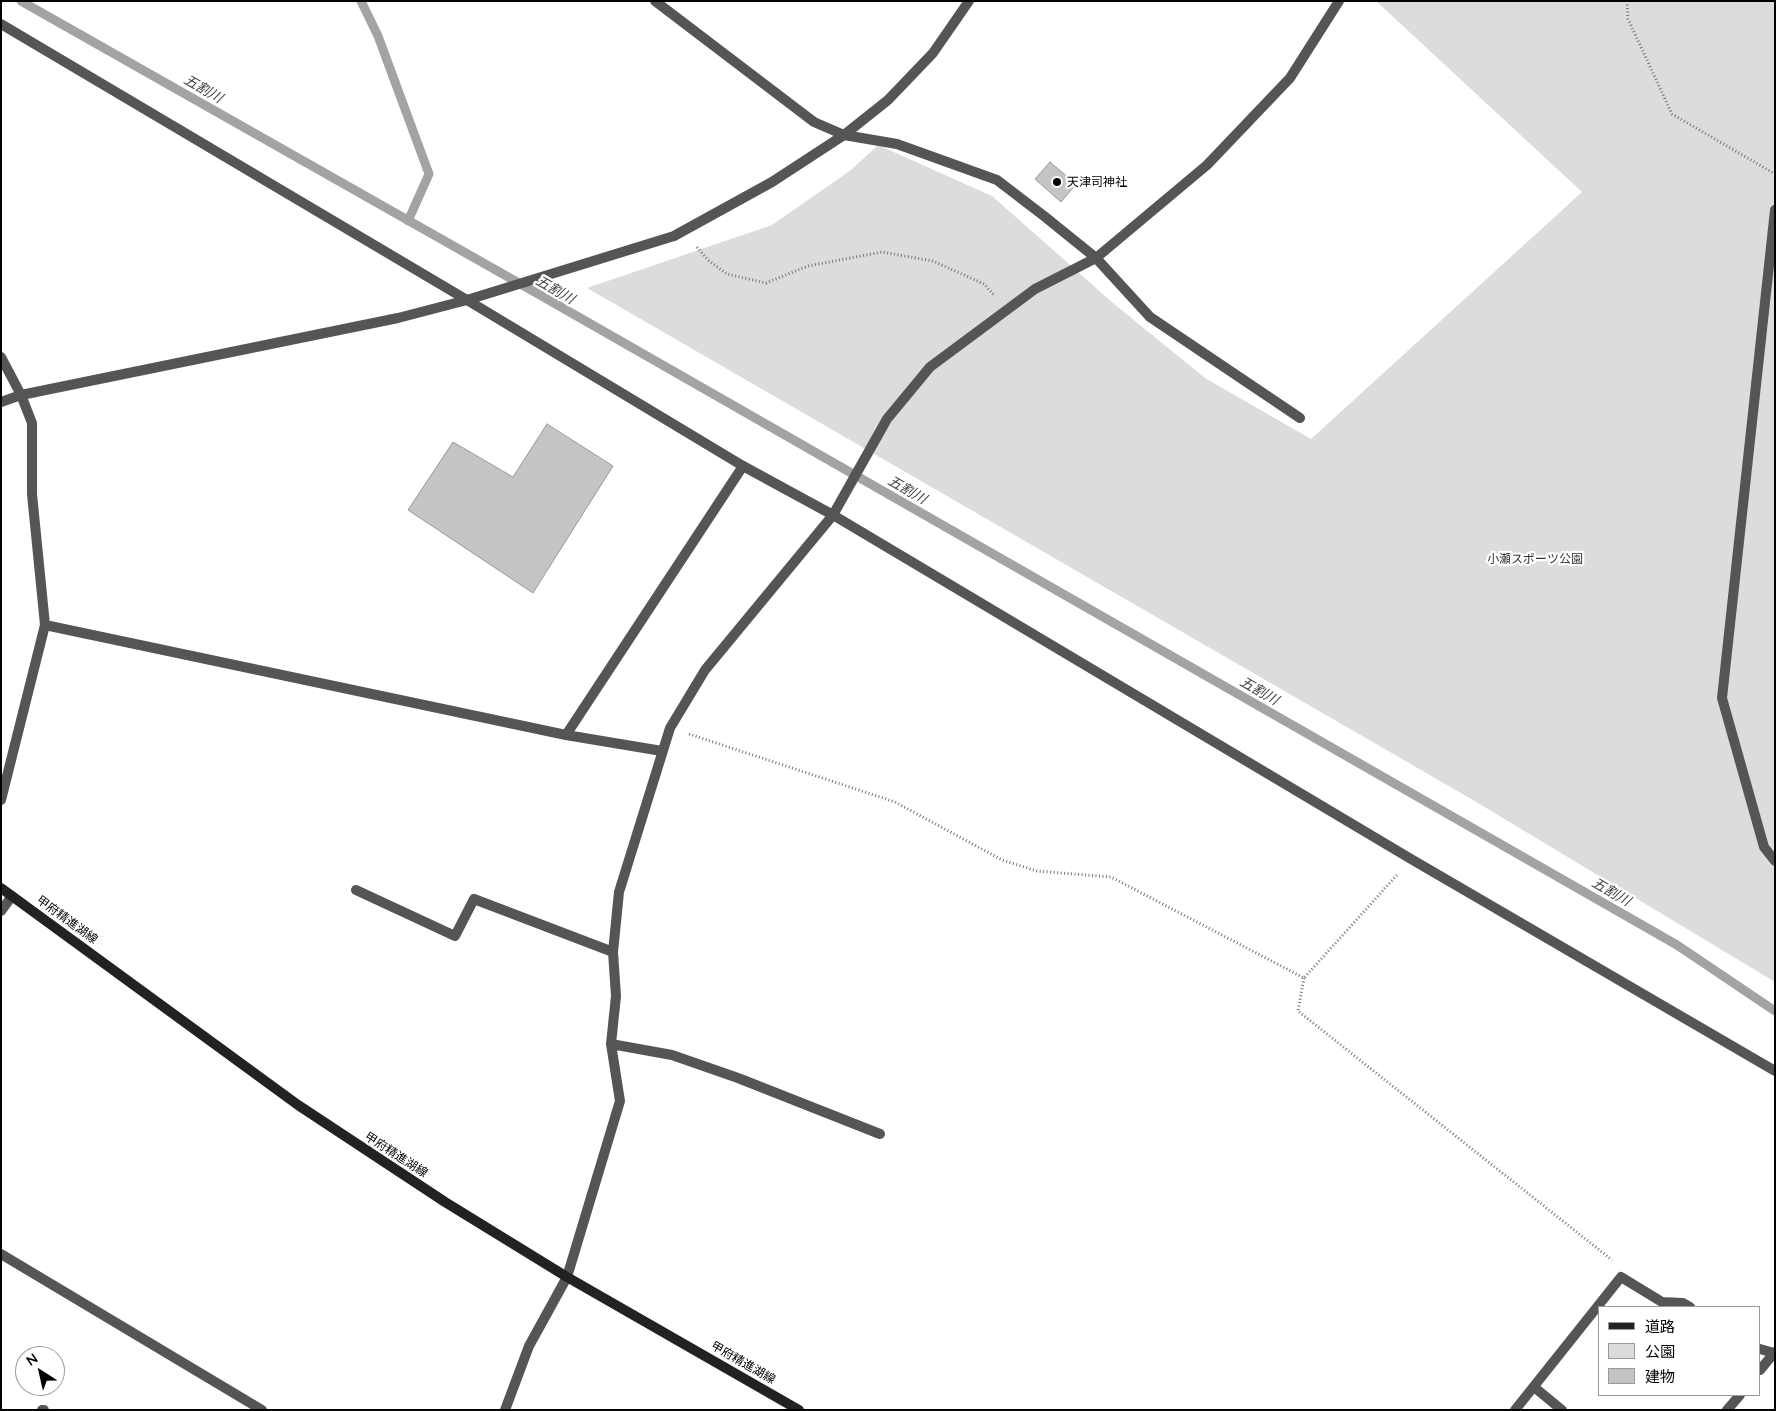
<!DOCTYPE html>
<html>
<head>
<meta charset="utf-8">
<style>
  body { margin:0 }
  #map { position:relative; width:1776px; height:1411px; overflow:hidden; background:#fff; font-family:Quicksand,"Noto Sans JP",sans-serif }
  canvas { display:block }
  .frame { position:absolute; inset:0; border:2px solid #000; pointer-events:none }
  .legend { position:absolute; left:1598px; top:1306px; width:162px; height:90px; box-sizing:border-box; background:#fff; border:1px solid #999; margin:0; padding:6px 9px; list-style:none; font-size:15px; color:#000 }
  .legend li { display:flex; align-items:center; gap:10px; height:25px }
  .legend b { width:25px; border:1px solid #999 }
  .north { position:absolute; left:15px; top:1346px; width:50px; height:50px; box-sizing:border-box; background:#fff; border:1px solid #999; border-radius:50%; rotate:325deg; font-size:14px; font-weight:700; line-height:20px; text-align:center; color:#000 }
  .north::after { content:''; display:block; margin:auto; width:18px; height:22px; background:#000; clip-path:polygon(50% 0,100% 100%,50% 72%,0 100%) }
</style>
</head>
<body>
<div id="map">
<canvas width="1776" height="1411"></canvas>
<div class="frame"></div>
<ul class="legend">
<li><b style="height:6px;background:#222"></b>道路</li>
<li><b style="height:14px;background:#dcdcdc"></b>公園</li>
<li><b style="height:14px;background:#c4c4c4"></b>建物</li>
</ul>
<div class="north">N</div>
</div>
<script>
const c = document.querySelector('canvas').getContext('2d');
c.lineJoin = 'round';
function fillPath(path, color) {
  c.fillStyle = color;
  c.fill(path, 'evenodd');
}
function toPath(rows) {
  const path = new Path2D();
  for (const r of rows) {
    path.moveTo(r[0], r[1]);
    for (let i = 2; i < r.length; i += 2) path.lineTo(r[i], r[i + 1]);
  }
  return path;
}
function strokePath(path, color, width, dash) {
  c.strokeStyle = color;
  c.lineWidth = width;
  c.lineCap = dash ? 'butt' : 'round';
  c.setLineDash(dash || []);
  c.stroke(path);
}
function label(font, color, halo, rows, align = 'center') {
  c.font = font + ' Quicksand,"Noto Sans JP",sans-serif';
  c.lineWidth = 4.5;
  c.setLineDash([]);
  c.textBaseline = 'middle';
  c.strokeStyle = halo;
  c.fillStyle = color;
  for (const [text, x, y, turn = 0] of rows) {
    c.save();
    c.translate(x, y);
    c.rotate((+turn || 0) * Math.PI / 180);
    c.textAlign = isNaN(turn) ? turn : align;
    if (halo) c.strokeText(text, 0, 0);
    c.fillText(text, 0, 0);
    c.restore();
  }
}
fillPath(toPath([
  [1376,1,1775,1,1775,982,1473,800,587,288,772,225,851,170,878,145,992,196,1113,303,1205,378,1311,439,1582,192]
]), '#dcdcdc');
strokePath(toPath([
  [21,1,547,299,1677,945,1775,1011],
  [361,1,378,36,429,174,408,221]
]), '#a3a3a3', 9);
const building = toPath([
  [1050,162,1076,184,1061,202,1035,179,1050,162],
  [547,424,613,466,533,593,408,510,453,442,513,477,547,424]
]);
fillPath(building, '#c4c4c4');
strokePath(building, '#999', 1);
strokePath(toPath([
  [1627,1,1628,19,1672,114,1775,174],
  [697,247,708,260,727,274,766,283,808,266,882,252,933,261,984,284,994,295],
  [689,734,895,802,1002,860,1037,871,1111,877,1304,978,1397,875],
  [1304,978,1298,1011,1612,1260]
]), '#777', 3, [1, 2.5]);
strokePath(toPath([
  [1775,210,1722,698,1764,847,1775,861],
  [1,800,45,625],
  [1,911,12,896],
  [1,1254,262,1410]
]), '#555', 10);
strokePath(toPath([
  [655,1,814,122,844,135,897,144,997,180,1044,216,1096,258,1150,317,1300,418],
  [1,24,467,300],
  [1,357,21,395,32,423,32,494,45,625,566,735,662,751],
  [566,735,743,466],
  [356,890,455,936,474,899,613,952],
  [611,1044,672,1055,738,1078,880,1134],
  [1760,1349,1774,1353],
  [1760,1370,1775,1352],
  [1534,1387,1562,1410],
  [42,1410,44,1410],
  [505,1410,529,1346,567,1277,620,1101,611,1044,616,996,613,952,619,892,670,728,705,670,833,515,887,419,930,367,1035,289,1096,258,1207,165,1290,78,1339,1],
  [1515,1410,1621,1277,1662,1302,1683,1303,1690,1307],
  [1727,1410,1740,1395]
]), '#555', 10);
strokePath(toPath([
  [467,300,743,466,833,515,1411,859,1775,1071],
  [1,402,21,395,398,318,467,300,674,236,772,182,844,135,888,100,933,53,969,1]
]), '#555', 10);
strokePath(toPath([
  [1,888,298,1105,445,1202,567,1277,799,1410]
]), '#222', 10);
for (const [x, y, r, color] of [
  [1057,182,5,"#000"]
]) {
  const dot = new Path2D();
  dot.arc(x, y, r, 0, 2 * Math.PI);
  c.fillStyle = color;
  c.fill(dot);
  strokePath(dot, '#fff', 2);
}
label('12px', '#000', '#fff', [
  ["天津司神社",1067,182]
], 'left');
label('12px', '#333', '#fff', [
  ["小瀬スポーツ公園",1535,559]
]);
label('12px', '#000', '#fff', [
  ["甲府精進湖線",67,920,36],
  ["甲府精進湖線",396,1155,33],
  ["甲府精進湖線",743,1363,30]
]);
label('italic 14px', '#444', '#fff', [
  ["五割川",203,89,30],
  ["五割川",555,290,30],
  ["五割川",907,490,30],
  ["五割川",1259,691,30],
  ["五割川",1611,892,30]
]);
</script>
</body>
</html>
